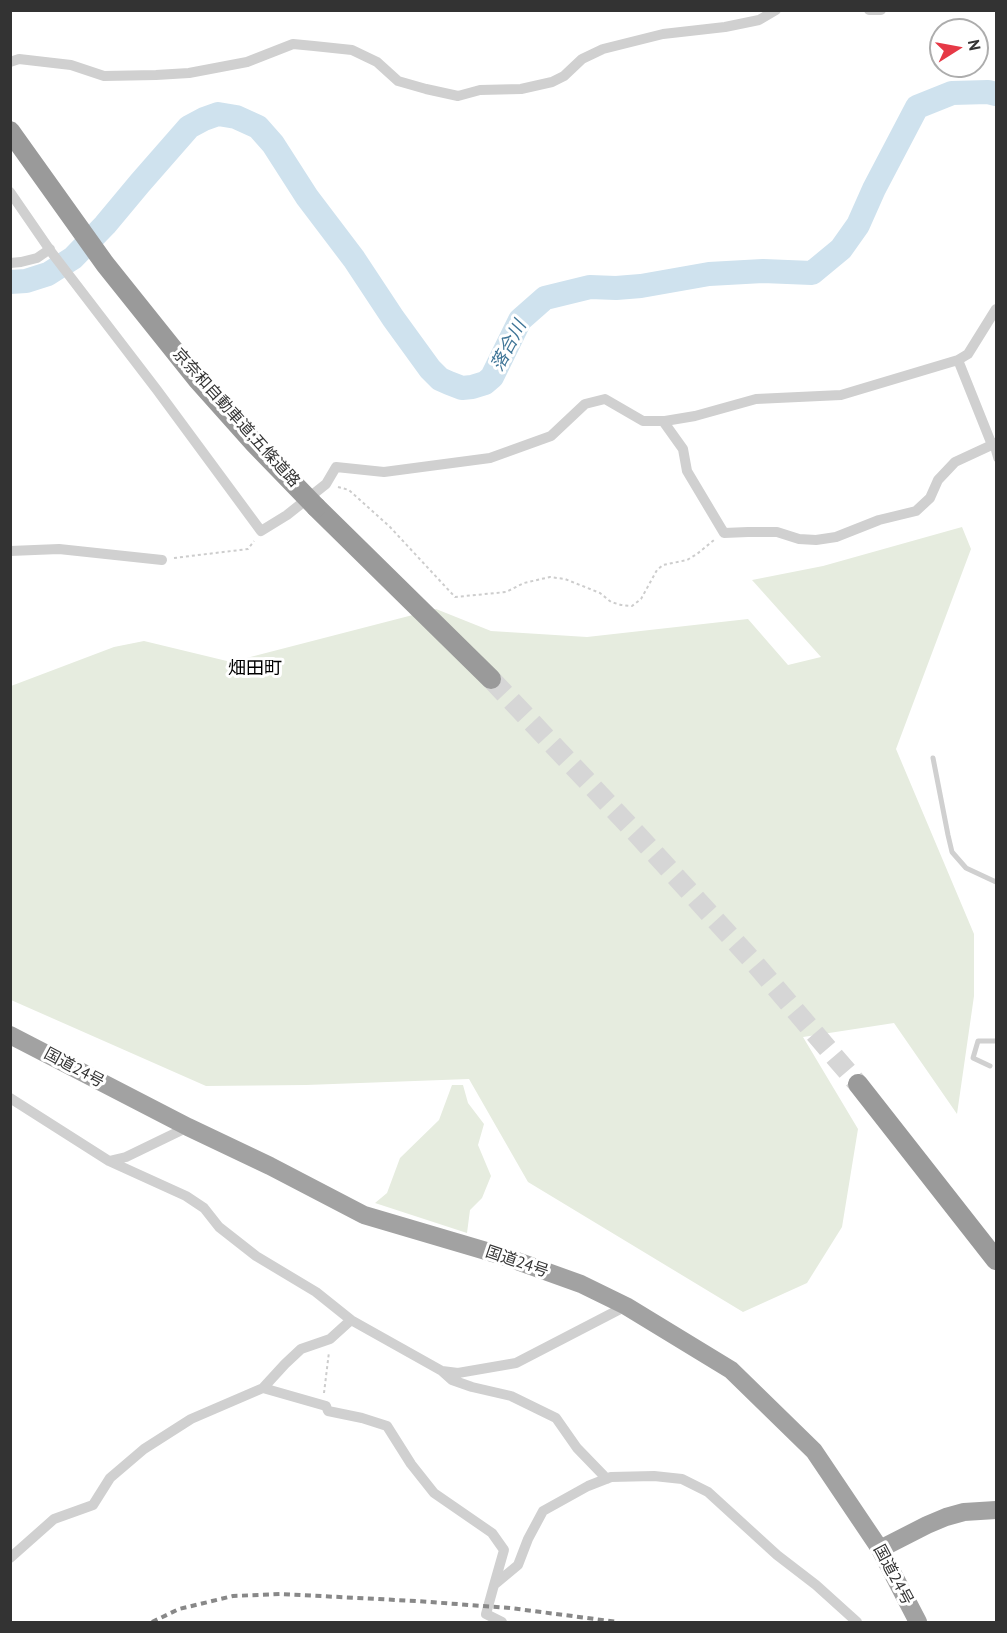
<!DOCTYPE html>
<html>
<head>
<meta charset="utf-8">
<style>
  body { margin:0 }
  #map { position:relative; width:1007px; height:1633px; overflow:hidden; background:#fff; font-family:"PT Sans",sans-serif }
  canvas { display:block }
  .frame { position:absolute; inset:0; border:12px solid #333; pointer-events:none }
  .north { position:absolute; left:929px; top:18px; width:60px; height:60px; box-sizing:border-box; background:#fff; border:2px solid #adadad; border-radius:50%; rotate:79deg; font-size:16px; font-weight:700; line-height:24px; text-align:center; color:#333 }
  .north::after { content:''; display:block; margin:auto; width:21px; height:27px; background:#e63946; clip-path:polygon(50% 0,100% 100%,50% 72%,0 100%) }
</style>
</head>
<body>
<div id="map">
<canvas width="1007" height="1633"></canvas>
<div class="frame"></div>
<div class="north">N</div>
</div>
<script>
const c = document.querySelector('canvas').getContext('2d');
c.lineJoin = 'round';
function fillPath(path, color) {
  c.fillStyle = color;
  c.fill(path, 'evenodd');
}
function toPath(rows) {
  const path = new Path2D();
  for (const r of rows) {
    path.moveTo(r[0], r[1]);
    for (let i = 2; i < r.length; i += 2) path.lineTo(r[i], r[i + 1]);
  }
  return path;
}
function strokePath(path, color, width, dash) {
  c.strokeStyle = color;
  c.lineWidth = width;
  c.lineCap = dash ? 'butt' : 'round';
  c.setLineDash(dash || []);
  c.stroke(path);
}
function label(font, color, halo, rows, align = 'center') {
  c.font = font + ' "PT Sans","Noto Sans JP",sans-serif';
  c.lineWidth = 6;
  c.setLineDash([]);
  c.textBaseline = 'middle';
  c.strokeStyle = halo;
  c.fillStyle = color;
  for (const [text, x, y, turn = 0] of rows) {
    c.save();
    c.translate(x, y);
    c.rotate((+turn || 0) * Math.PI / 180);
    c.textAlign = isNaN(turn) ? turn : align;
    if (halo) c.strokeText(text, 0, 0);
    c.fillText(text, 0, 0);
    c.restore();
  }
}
fillPath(toPath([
  [962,527,971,549,896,749,974,934,974,996,957,1114,894,1023,803,1037,858,1129,842,1227,807,1283,743,1312,528,1182,469,1079,306,1085,206,1086,11,1000,11,686,114,647,144,641,231,662,436,609,491,631,587,637,748,619,788,665,821,657,752,580,823,566],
  [452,1085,463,1085,468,1103,484,1124,478,1145,491,1176,482,1198,470,1210,467,1233,375,1203,387,1193,400,1158,439,1120]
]), '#e6ecdf');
strokePath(toPath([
  [10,282,26,281,48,274,73,258,105,225,140,183,189,127,204,119,218,114,236,117,258,127,273,144,307,197,354,259,393,318,430,369,440,379,449,383,462,388,472,387,485,383,492,377,520,320,545,298,590,287,616,288,641,286,709,274,763,271,812,273,841,249,858,225,874,189,917,107,952,93,988,92,996,94]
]), '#cfe2ee', 24);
strokePath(toPath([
  [491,679,635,832,751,959,858,1084]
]), '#d6d6d6', 20, [20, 10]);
strokePath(toPath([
  [338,487,349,490,390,527,455,597,506,592,524,583,550,577,565,579,600,593,611,602,621,605,632,606,641,599,657,570,663,565,687,560,697,554,714,540],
  [174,558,248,549,254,541],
  [324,1393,329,1352]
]), '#cdcdcd', 2, [3, 3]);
strokePath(toPath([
  [992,445,996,459],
  [933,758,948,835,952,852,966,868,996,882],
  [990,1066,973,1058,978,1041,996,1041]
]), '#d0d0d0', 5);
strokePath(toPath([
  [869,10,881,10],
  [10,62,19,59,71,65,104,76,156,75,189,73,247,62,293,44,314,46,352,50,377,62,398,81,426,89,458,96,480,90,521,89,552,82,564,76,582,59,603,49,663,34,725,27,759,20,776,10],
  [10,192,52,253,157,390,261,531,287,515,326,484,336,467,384,472,490,458,551,436,585,404,605,399,643,421,665,421,695,416,756,399,841,395,958,360,968,354,996,309],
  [10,263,21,262,37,258,50,249],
  [958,360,992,445],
  [663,421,683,449,687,471,724,533,748,532,777,532,799,539,816,540,836,537,879,520,916,511,930,498,938,480,955,462,996,443],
  [10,551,59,549,162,560],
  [10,1098,109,1161,186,1196,204,1208,219,1227,256,1256,316,1292,351,1320],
  [109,1161,126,1157,188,1127],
  [442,1371,452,1380,472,1387,511,1396,556,1418,577,1448,607,1479],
  [263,1388,326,1406,328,1411,362,1418,387,1426,411,1464,434,1493,492,1533,504,1550,494,1585],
  [10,1558,54,1519,93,1505,110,1478,144,1449,191,1419,263,1388,285,1364,301,1349,330,1339,351,1320,442,1371,458,1373,516,1363,626,1306],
  [502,1622,486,1614,494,1585,518,1565,528,1539,543,1511,588,1486,611,1477,654,1476,682,1479,708,1492,777,1555,816,1585,857,1622]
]), '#d0d0d0', 10);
strokePath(toPath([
  [10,1035,188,1127,270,1166,364,1215,503,1256,581,1284,626,1306,731,1370,814,1451,880,1549,918,1622],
  [880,1549,927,1525,946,1517,964,1512,996,1510]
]), '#a2a2a2', 18);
strokePath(toPath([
  [316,507,491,679],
  [858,1084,996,1260]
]), '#9a9a9a', 20);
strokePath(toPath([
  [152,1622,179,1609,233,1596,281,1594,416,1601,510,1608,618,1622]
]), '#888', 4, [6, 4.5]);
strokePath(toPath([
  [10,131,105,264,197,379,255,444,316,507]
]), '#9a9a9a', 20);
label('16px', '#333', '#fff', [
  ["京奈和自動車道;五條道路",236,418,48],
  ["国道24号",74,1068,28],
  ["国道24号",517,1262,19],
  ["国道24号",893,1575,62]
]);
label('italic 18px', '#3f7597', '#fff', [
  ["落合川",509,346,-62]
]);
label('18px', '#000', '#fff', [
  ["畑田町",255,669]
]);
</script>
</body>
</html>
